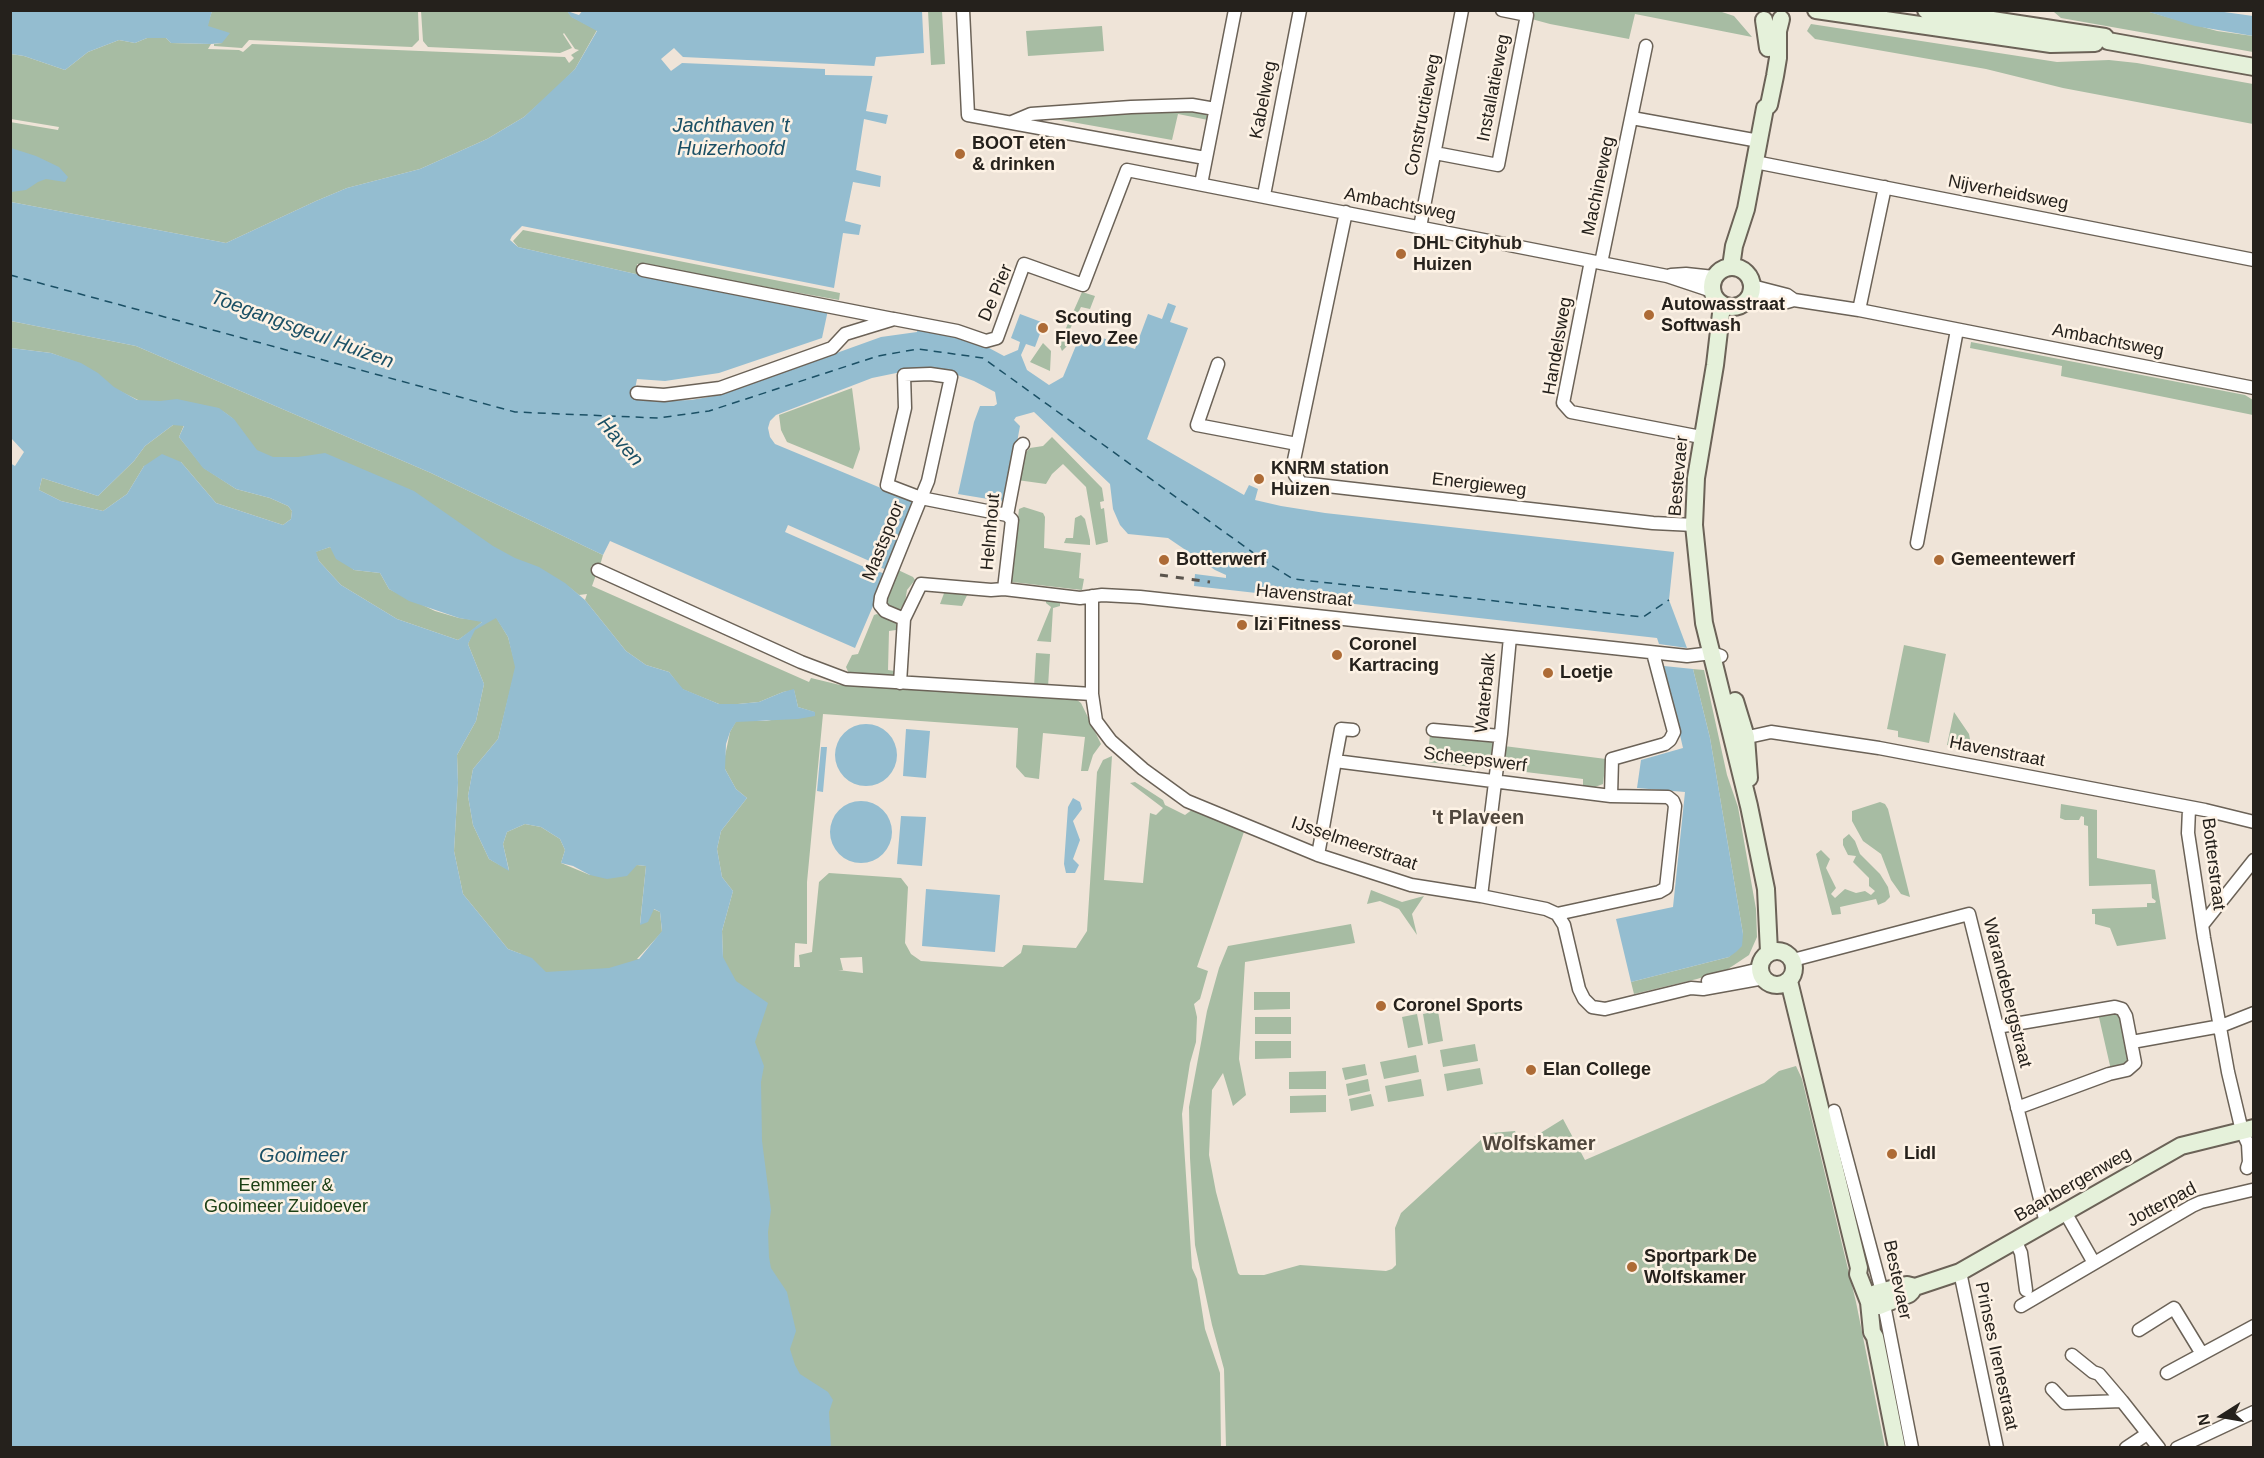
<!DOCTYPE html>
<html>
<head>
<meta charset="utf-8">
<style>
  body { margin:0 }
  #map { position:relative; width:2264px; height:1458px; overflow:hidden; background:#efe4d8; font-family:Arial,sans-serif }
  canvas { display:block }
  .frame { position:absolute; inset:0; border:12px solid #25211c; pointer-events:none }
  .north { position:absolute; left:2192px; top:1386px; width:60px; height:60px; -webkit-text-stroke:4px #fdf2e5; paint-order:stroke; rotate:259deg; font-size:16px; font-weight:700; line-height:24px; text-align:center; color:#25211c }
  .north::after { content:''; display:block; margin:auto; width:21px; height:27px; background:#25211c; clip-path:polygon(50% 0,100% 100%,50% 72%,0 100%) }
</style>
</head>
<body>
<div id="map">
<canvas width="2264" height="1458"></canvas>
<div class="frame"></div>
<div class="north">N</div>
</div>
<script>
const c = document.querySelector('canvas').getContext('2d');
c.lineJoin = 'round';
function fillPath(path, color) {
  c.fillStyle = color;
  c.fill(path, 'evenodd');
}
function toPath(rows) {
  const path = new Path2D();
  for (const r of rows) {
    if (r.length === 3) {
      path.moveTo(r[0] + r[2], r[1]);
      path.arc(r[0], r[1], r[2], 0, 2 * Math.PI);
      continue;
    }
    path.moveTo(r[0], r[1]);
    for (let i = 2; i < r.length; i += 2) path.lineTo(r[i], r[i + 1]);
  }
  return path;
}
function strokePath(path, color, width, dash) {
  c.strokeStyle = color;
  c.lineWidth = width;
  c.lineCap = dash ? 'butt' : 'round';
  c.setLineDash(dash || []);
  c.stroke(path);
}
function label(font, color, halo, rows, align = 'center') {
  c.font = font + ' Arial,sans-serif';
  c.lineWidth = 5;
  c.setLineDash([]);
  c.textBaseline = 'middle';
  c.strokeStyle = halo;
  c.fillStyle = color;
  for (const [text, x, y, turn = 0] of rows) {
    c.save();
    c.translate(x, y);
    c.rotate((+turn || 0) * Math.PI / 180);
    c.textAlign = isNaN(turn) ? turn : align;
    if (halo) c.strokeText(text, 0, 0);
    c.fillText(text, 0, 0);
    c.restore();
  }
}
fillPath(toPath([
  [212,11,418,11,419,40,412,47,249,40,242,48,214,46,214,44,222,43,207,26],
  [421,11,567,11,572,17,597,30,575,69,559,86,524,117,487,139,420,169,347,188,316,201,226,243,11,202,10,122,58,130,59,127,11,119,11,54,24,56,65,70,88,52,119,40,135,43,147,38,166,38,171,43,211,44,208,49,239,50,243,52,252,44,565,57,569,63,574,58,571,55,579,50,575,49,564,33,563,34,572,48,560,53,428,47,423,41],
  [928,11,942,11,945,64,931,65],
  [1502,11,1719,11,1734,16,1752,37,1635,14,1629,39,1550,24],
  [2046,11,2146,11,2217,31,2253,36,2253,52,2061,18,2054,12],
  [1811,24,2057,62,2109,60,2137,63,2253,84,2253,124,2063,88,1986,69,1815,39,1807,31],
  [1102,26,1104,51,1028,56,1026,31],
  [1193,109,1205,112,1208,114,1208,120,1178,114,1172,140,1044,117,1041,122,1031,120,1032,117],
  [523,230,840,293,839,300,637,264,637,270,640,271,640,275,518,247,513,241],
  [1082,292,1095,296,1090,309,1081,307,1068,333,1071,342,1062,351,1059,344],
  [11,321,136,346,431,473,603,555,599,569,591,566,592,569,597,572,592,586,809,682,811,678,840,685,1077,700,1081,703,1101,744,1093,755,1088,771,1081,771,1085,737,1043,733,1039,779,1025,777,1016,767,1018,728,823,714,807,882,807,944,795,943,794,967,800,967,799,955,812,952,819,882,829,873,901,878,908,887,905,943,911,954,921,961,1003,967,1021,953,1023,945,1076,948,1087,931,1097,772,1103,760,1112,756,1104,880,1143,883,1150,813,1156,815,1163,808,1130,783,1135,782,1163,800,1165,805,1185,815,1193,809,1245,829,1197,967,1208,971,1200,999,1194,1004,1197,1017,1196,1042,1190,1063,1182,1114,1192,1268,1197,1279,1205,1329,1220,1373,1221,1447,43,1447,521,954,508,949,463,894,454,851,458,783,457,755,476,721,484,684,468,644,474,629,458,640,397,619,341,585,319,561,315,552,330,547,354,570,380,573,389,589,435,611,459,618,483,621,475,628,496,617,508,637,516,667,498,739,473,769,468,796,473,825,489,859,509,870,503,844,507,832,525,824,541,827,560,839,565,850,561,863,590,875,637,865,646,866,640,924,653,909,660,912,662,932,637,959,723,957,722,931,733,891,722,877,717,849,721,831,747,798,736,789,725,769,725,756,730,732,736,721,766,721,814,712,798,707,794,690,783,692,759,702,738,704,719,704,682,689,669,672,646,665,626,651,585,600,587,594,579,595,569,587,260,457,232,418,224,412,210,408,140,403,138,400,85,374,73,361,51,353,11,348],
  [862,957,863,973,838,970,843,970,840,958],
  [1971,342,2245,395,2253,400,2253,415,2061,376,2062,366,1970,348],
  [1043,343,1051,351,1050,371,1030,362],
  [852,388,860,449,853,469,787,442,781,430,779,415],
  [173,425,184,425,179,437,204,468,236,489,270,498,288,506,292,511,291,519,283,525,216,503,181,462,144,466,127,494,103,511,61,501,39,490,42,478,98,496,134,461,145,446],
  [1052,437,1102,488,1104,501,1100,502,1101,509,1104,508,1108,542,1096,545,1086,487,1063,464,1052,474,1046,484,1017,480,1022,457,1026,452,1030,448,1043,446],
  [1024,507,1043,513,1045,517,1044,548,1081,553,1079,578,1084,579,1082,590,1012,582,1011,579,1019,509],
  [1081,515,1085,519,1090,540,1090,545,1064,543,1066,538,1073,538,1075,518],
  [896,569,913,577,915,580,907,590,905,602,899,611,887,605,885,601],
  [946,588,969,591,962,606,940,604],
  [1046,600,1060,602,1060,606,1053,608,1051,642,1037,641,1051,607,1046,603],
  [877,614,895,622,897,625,896,630,889,631,888,670,895,671,894,675,849,674,846,667,852,655,858,654,874,615],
  [1904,645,1946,654,1929,743,1898,737,1898,731,1887,729],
  [1036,653,1050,654,1048,687,1034,687],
  [1693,669,1704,670,1727,775,1738,807,1756,909,1757,937,1749,955,1728,969,1697,979,1634,994,1631,982,1729,957,1743,934,1710,738],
  [1954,712,1969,734,1972,750,1947,745],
  [1430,735,1494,742,1491,769,1427,762],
  [1504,746,1606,759,1603,784,1595,787,1583,786,1583,779,1501,769],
  [1880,802,1885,804,1888,809,1910,897,1901,894,1891,880,1881,854,1863,841,1852,821,1852,811],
  [2061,804,2097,810,2097,858,2155,870,2166,939,2117,946,2110,928,2095,924,2095,914,2092,914,2092,909,2147,907,2147,903,2155,903,2156,901,2152,898,2151,884,2089,886,2088,826,2084,825,2084,817,2081,816,2079,820,2065,820,2060,818],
  [1849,834,1855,841,1860,854,1880,874,1888,887,1890,897,1885,902,1878,905,1876,899,1840,907,1841,914,1832,915,1816,854,1821,850,1830,859,1826,868,1836,888,1831,894,1835,898,1845,889,1856,893,1865,891,1871,895,1875,891,1869,886,1869,878,1853,862,1856,856,1848,855,1843,845,1843,839],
  [1371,890,1402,902,1424,896,1412,914,1417,935,1399,909,1380,901,1367,904],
  [1351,924,1355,943,1245,962,1239,1059,1246,1095,1233,1106,1223,1073,1212,1090,1209,1155,1216,1192,1238,1273,1240,1275,1264,1275,1300,1265,1386,1271,1392,1269,1396,1265,1395,1228,1401,1213,1483,1138,1491,1133,1515,1131,1521,1145,1563,1119,1585,1160,1764,1083,1779,1071,1796,1066,1802,1079,1856,1302,1885,1447,1226,1447,1224,1369,1212,1325,1195,1245,1190,1158,1189,1107,1207,1011,1219,968,1228,946],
  [1254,992,1290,992,1290,1009,1254,1010],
  [1438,1011,1443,1041,1428,1044,1423,1014],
  [2120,1012,2130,1063,2111,1070,2098,1013],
  [1417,1014,1423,1045,1408,1048,1402,1017],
  [1255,1017,1291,1017,1291,1034,1255,1034],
  [1255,1041,1291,1041,1291,1058,1255,1059],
  [1475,1044,1478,1061,1443,1067,1440,1050],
  [1416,1055,1419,1072,1384,1079,1380,1062],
  [1365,1064,1367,1075,1345,1080,1342,1068],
  [1480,1068,1483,1084,1447,1091,1444,1074],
  [1326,1071,1326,1089,1289,1089,1289,1072],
  [1368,1079,1370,1091,1348,1096,1346,1084],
  [1421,1079,1424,1096,1388,1102,1385,1086],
  [1371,1094,1374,1106,1351,1111,1349,1099],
  [1326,1095,1326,1112,1290,1113,1290,1096]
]), '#a7bca3');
fillPath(toPath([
  [11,10,212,11,208,26,230,33,222,43,211,44,171,43,166,38,147,38,135,43,119,40,88,52,65,70,24,56,11,54],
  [583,10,922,11,924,53,876,57,866,111,888,115,886,124,864,119,856,170,881,176,880,187,853,182,845,221,861,225,859,235,843,233,834,288,522,226,512,236,510,240,518,247,640,275,828,310,822,338,719,373,665,381,637,379,633,399,662,401,691,400,720,395,881,337,917,332,917,328,976,341,1004,356,1018,350,1020,342,1011,338,1020,314,1044,323,1035,347,1026,344,1021,355,1027,370,1049,385,1063,377,1082,331,1135,349,1148,314,1162,319,1168,303,1176,306,1170,322,1188,328,1147,439,1244,495,1249,485,1258,489,1255,500,1281,506,1325,513,1674,552,1669,600,1687,648,1659,644,1657,638,1194,586,1195,574,1226,578,1226,575,1215,570,1168,538,1128,534,1120,525,1113,509,1110,484,1034,412,1016,417,1014,420,1020,426,1006,502,958,494,974,422,980,406,994,406,997,404,995,392,974,381,952,373,906,371,872,378,776,415,770,421,768,428,770,437,775,444,917,503,855,648,610,541,603,555,431,473,136,346,11,321,11,202,226,243,316,201,347,188,420,169,487,139,524,117,575,69,597,31,571,17,567,11,579,15],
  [2146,11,2217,11,2253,16,2253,36,2195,26],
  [11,148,36,156,59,167,68,177,65,182,46,179,38,182,26,190,11,192],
  [11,348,51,353,81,363,98,373,114,387,137,400,160,401,177,399,219,408,234,419,257,450,273,457,298,457,325,453,414,491,493,546,515,558,539,567,565,583,585,600,626,651,646,665,669,672,683,689,719,704,738,704,759,702,783,692,794,689,798,707,815,712,815,716,798,719,736,722,730,732,726,744,725,769,736,789,747,798,721,831,717,849,722,877,733,891,722,931,723,957,736,981,768,1003,755,1042,764,1066,761,1082,762,1141,771,1210,768,1232,769,1257,771,1268,787,1292,789,1301,796,1331,790,1349,795,1365,800,1374,828,1392,833,1400,829,1412,831,1447,11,1447,10,463,15,466,24,452,11,438],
  [173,425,184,426,179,437,203,468,236,489,270,498,288,506,292,511,291,519,283,525,216,503,181,462,162,454,144,466,127,494,103,511,61,501,39,490,42,478,98,496,134,461,145,446],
  [330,547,336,559,354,570,380,573,389,589,409,601,459,618,482,622,458,640,397,619,341,585,319,561,316,552],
  [496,618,508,637,515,667,498,739,473,769,468,796,473,825,489,859,509,871,503,844,507,832,525,824,541,827,560,839,565,850,561,863,573,866,590,875,607,879,627,876,637,865,646,866,640,925,648,922,654,909,660,912,662,931,639,959,609,968,546,972,532,958,508,949,463,894,454,851,458,783,457,755,476,721,484,684,468,644,475,630],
  [1664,666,1693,669,1710,738,1743,934,1742,946,1736,952,1729,957,1631,982,1616,919,1673,907,1685,792,1637,788,1641,760,1683,748],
  [866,755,31],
  [906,729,930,731,926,778,903,776],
  [821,747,827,747,823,792,817,791],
  [1073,798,1080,802,1082,809,1073,821,1080,840,1073,859,1079,865,1075,873,1066,873,1064,864,1068,807],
  [861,832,31],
  [901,816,926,817,922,866,897,864],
  [926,889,1000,895,995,952,922,946]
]), '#94bdd0');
fillPath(toPath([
  [674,48,683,57,875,66,873,76,825,75,825,69,682,63,671,71,661,59],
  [788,525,874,563,874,565,887,570,885,574,872,569,871,570,785,532]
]), '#efe4d8');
strokePath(toPath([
  [10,275,515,412,658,418,709,411,878,356,918,349,983,358,1266,562,1293,579,1643,617,1669,600]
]), '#1b5065', 1.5, [8, 6]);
const street = toPath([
  [963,10,968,115,1205,158],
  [1632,118,1759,141],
  [1012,122,1031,114,1131,107,1192,105,1215,109],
  [1435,153,1498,165,1527,15,1502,10],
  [1755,162,2254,260],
  [1201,184,1235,10],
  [1264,195,1300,10],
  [1346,212,1293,465,1295,475,1301,483,1653,523,1694,525],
  [1420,227,1462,10],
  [1591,261,1563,403,1571,412,1701,437],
  [1601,263,1646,46],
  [643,270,893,319],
  [1671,275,1686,274,1714,277],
  [1752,286,1787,295,1794,300,1859,310,2254,388],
  [1748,298,1787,302,1794,300],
  [1859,310,1885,187],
  [1218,364,1197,425,1297,444],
  [930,374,951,377,928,481,921,498,887,485,905,408,904,375,930,374],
  [637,393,664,395,720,388,832,348,845,334,894,319,957,331,986,341,997,338,1024,264,1083,285,1127,170,1601,263,1667,276,1712,291],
  [1917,543,1957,330],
  [598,570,801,662,846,679,1092,694],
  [1004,589,1012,520,1007,515,1020,447,1023,444],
  [1092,596,1092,694,1096,721,1111,741,1143,769,1187,801,1318,855,1411,885,1481,896,1546,909,1557,914,1564,925,1579,989,1584,999,1592,1007,1605,1009,1691,988,1703,989,1764,978],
  [904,619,885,611,880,605,881,597,921,498,1007,515],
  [900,683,904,619,921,584,991,590,1004,589,1080,598,1102,595,1140,597,1687,656,1712,653,1721,656],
  [1433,730,1500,736],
  [1739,739,1771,732,1879,748,2205,810,2254,822],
  [1335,761,1341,729,1353,730],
  [1611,796,1612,759,1665,744,1670,740,1674,732,1653,653],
  [2189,809,2188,833,2204,938,2228,1072,2242,1131,2248,1144,2249,1162,2247,1168],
  [1318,855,1335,761,1611,796,1668,797,1673,801,1675,806,1666,888,1659,892,1557,914],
  [1481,896,1501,734,1510,637],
  [2203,924,2254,860],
  [1793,960,1969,914,2046,1223],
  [1708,981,1760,969],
  [1997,1027,2115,1007,2122,1009,2126,1016,2135,1063,2127,1070,2109,1074,2017,1108],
  [2132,1042,2221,1026,2254,1013],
  [1834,1111,1880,1284,1912,1448],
  [2065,1212,2094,1263],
  [2015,1240,2021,1253,2026,1290],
  [1960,1272,1997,1448],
  [2021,1306,2192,1206,2201,1202,2252,1190],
  [2139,1330,2174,1308,2202,1354],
  [2072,1355,2093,1372,2099,1374,2122,1401],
  [2167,1373,2254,1326],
  [2052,1389,2065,1403,2122,1401,2159,1448],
  [2126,1448,2147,1434],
  [2177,1448,2254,1412]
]);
const secondary = toPath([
  [1816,10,2051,44,2095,43],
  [1926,10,2105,37,2108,41,2254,67],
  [1764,20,1768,48],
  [1732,287,20],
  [1731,267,1734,246,1746,209,1765,108,1769,105,1775,76,1778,58,1778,31,1781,19],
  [1722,305,1715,365,1696,478,1694,525,1704,623,1749,806,1766,889,1769,952],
  [1735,701,1746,737,1749,778],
  [1777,968,17],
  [1789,981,1859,1268,1858,1274,1869,1302,1872,1332,1875,1337,1897,1448],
  [1869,1302,1876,1293,1907,1285,1915,1287,1960,1272,2181,1146,2254,1128],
  [1869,1302,1879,1306,1909,1294,1912,1291]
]);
strokePath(street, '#6b6257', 15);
strokePath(secondary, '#6b6257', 20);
strokePath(street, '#fff', 12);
strokePath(secondary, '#e5f1da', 16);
strokePath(toPath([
  [1160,575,1210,582]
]), '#5a544d', 3, [8, 8]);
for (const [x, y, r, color] of [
  [960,154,6,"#ad6b36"],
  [1401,254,6,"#ad6b36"],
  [1649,315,6,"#ad6b36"],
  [1043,328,6,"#ad6b36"],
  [1259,479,6,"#ad6b36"],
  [1164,560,6,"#ad6b36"],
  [1939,560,6,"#ad6b36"],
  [1242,625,6,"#ad6b36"],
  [1337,655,6,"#ad6b36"],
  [1548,673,6,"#ad6b36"],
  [1381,1006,6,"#ad6b36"],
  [1531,1070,6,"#ad6b36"],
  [1892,1154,6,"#ad6b36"],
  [1632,1267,6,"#ad6b36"]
]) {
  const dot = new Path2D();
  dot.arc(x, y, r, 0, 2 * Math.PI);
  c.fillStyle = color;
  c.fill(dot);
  strokePath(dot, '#fdf2e5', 2);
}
label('18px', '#25211c', '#fdf2e5', [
  ["Installatieweg",1494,88,-79],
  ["Kabelweg",1264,100,-79],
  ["Constructieweg",1423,115,-79],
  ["Machineweg",1599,186,-78],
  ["Nijverheidsweg",2008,193,11],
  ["Ambachtsweg",1400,205,11],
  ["De Pier",996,293,-67],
  ["Ambachtsweg",2108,341,11],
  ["Handelsweg",1558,346,-80],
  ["Bestevaer",1679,476,-85],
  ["Energieweg",1479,485,7],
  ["Helmhout",991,532,-85],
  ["Mastspoor",884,541,-68],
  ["Havenstraat",1304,596,6],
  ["Waterbalk",1486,693,-84],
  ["Havenstraat",1997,752,11],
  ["Scheepswerf",1475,760,7],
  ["IJsselmeerstraat",1354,844,19],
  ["Botterstraat",2213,864,83],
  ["Warandebergstraat",2007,993,76],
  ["Baanbergenweg",2073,1185,-30],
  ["Jotterpad",2162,1205,-28],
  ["Bestevaer",1897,1280,78],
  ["Prinses Irenestraat",1996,1356,78]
]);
label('bold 18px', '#25211c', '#fdf2e5', [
  ["BOOT eten",972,144],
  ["& drinken",972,165],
  ["DHL Cityhub",1413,244],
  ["Huizen",1413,265],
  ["Autowasstraat",1661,305],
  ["Softwash",1661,326],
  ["Scouting",1055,318],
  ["Flevo Zee",1055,339],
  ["KNRM station",1271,469],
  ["Huizen",1271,490],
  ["Botterwerf",1176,560],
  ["Gemeentewerf",1951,560],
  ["Izi Fitness",1254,625],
  ["Coronel",1349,645],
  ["Kartracing",1349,666],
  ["Loetje",1560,673],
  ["Coronel Sports",1393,1006],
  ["Elan College",1543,1070],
  ["Lidl",1904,1154],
  ["Sportpark De",1644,1257],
  ["Wolfskamer",1644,1278]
], 'left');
label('18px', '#1d4116', '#fdf2e5', [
  ["Eemmeer &",286,1186],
  ["Gooimeer Zuidoever",286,1207]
]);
label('italic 20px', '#1b5065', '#fdf2e5', [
  ["Jachthaven 't",731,126],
  ["Huizerhoofd",731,149],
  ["Toegangsgeul Huizen",302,330,20],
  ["Haven",620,442,49],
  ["Gooimeer",303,1156]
]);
label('bold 20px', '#50473d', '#fdf2e5', [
  ["'t Plaveen",1478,818],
  ["Wolfskamer",1539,1144]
]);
</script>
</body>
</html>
